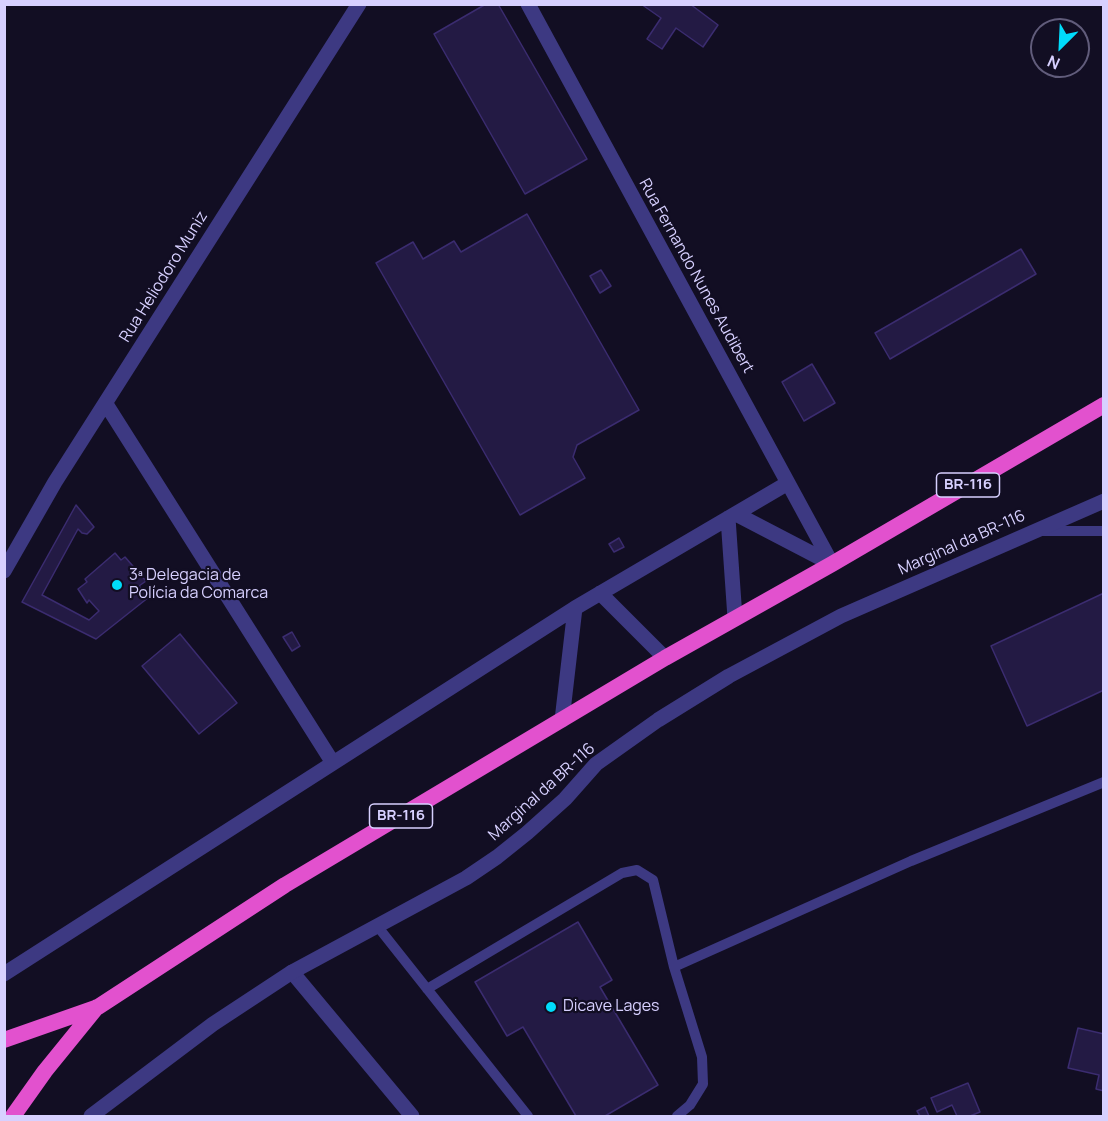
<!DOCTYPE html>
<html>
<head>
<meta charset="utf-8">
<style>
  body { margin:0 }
  #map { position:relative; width:1108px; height:1121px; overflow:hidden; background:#120e23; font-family:Manrope,sans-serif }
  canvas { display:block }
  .frame { position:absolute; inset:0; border:6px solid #d7d0ff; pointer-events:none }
  .north { position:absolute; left:1030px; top:18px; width:60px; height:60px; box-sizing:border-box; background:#120e23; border:2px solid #615c7b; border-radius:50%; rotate:204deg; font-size:16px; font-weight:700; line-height:24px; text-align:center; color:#d7d0ff }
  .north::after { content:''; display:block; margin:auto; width:21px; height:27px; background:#00dcfb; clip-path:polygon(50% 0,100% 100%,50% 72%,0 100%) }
</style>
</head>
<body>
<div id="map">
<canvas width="1108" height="1121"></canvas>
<div class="frame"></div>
<div class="north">N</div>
</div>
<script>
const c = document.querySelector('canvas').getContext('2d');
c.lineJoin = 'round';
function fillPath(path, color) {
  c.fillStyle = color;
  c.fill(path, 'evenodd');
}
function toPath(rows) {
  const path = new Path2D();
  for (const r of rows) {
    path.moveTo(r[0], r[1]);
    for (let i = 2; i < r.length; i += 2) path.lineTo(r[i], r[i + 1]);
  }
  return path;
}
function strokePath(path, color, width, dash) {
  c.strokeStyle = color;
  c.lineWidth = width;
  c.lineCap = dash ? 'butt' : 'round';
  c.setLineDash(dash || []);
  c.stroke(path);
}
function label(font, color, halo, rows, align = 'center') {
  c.font = font + ' Manrope,sans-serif';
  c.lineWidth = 4.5;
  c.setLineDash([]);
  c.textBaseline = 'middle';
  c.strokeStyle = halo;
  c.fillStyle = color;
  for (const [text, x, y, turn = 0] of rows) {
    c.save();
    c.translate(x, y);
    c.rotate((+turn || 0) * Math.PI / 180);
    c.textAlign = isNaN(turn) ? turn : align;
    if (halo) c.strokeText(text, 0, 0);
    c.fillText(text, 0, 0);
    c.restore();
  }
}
const building = toPath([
  [486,4,498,4,587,159,525,194,434,34,486,4],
  [641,4,690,4,718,25,703,47,676,28,662,49,647,39,661,18,641,4],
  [527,214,639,410,577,445,573,457,585,478,520,515,376,263,413,242,423,259,454,241,461,252,527,214],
  [1021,249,1036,274,890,359,875,333,1021,249],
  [601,270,611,286,600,293,590,276,601,270],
  [812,364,835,403,804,421,782,382,812,364],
  [76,505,94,527,87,534,82,533,78,529,42,595,89,620,99,611,89,600,87,603,78,589,87,582,85,579,115,553,121,560,125,557,146,581,139,586,149,597,96,639,22,602,76,505],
  [619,538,624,547,614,552,609,544,619,538],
  [1104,593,1104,690,1027,726,991,646,1104,593],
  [292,632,300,646,292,651,283,637,292,632],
  [180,634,237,703,199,734,142,666,180,634],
  [578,922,612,980,600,987,658,1085,605,1116,576,1116,523,1027,507,1036,475,982,578,922],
  [1078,1028,1104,1034,1104,1091,1096,1089,1099,1075,1068,1068,1078,1028],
  [968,1083,980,1112,970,1116,957,1116,952,1105,937,1112,931,1098,968,1083],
  [925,1107,929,1116,920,1116,917,1111,925,1107]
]);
fillPath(building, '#231a44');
strokePath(building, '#3b2c70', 1.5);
strokePath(toPath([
  [1042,531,1104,531],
  [378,927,528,1116],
  [427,989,622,873,637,870,653,880,674,967],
  [677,1116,690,1105,703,1084,702,1057,674,967,911,861,1104,782]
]), '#3d3982', 10);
strokePath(toPath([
  [528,4,832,564],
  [106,404,333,763],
  [736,514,832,564],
  [728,518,735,618],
  [4,571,55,482,359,4],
  [600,593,665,658],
  [562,720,575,608],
  [292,972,412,1116],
  [4,974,575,608,788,483]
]), '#3d3982', 15);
strokePath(toPath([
  [91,1116,213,1024,292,972,466,878,497,857,527,833,565,799,596,764,658,720,729,676,841,616,1104,501]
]), '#3d3982', 15);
strokePath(toPath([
  [4,1040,98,1007,285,885,665,658,832,564,1104,405],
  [13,1116,45,1071,97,1007]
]), '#e251ce', 16);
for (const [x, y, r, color] of [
  [117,585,6,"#00dcfb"],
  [551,1007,6,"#00dcfb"]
]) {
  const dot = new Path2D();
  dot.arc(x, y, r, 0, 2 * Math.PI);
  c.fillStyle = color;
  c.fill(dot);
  strokePath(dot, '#120e23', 2);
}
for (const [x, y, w] of [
  [968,485,63],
  [401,816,63]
]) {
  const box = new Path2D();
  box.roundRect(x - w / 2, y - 12, w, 24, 4.5);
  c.fillStyle = '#120e23';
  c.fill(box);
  strokePath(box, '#d7d0ff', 1.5);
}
label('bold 15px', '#d7d0ff', null, [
  ["BR-116",968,485],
  ["BR-116",401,816]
]);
label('16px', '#d7d0ff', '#120e23', [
  ["Rua Fernando Nunes Audibert",696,276,61],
  ["Rua Heliodoro Muniz",164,277,-58],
  ["Marginal da BR-116",962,543,-24],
  ["Marginal da BR-116",542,792,-42]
]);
label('16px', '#d7d0ff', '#120e23', [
  ["3ª Delegacia de",129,576],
  ["Polícia da Comarca",129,594],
  ["Dicave Lages",563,1007]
], 'left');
</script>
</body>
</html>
